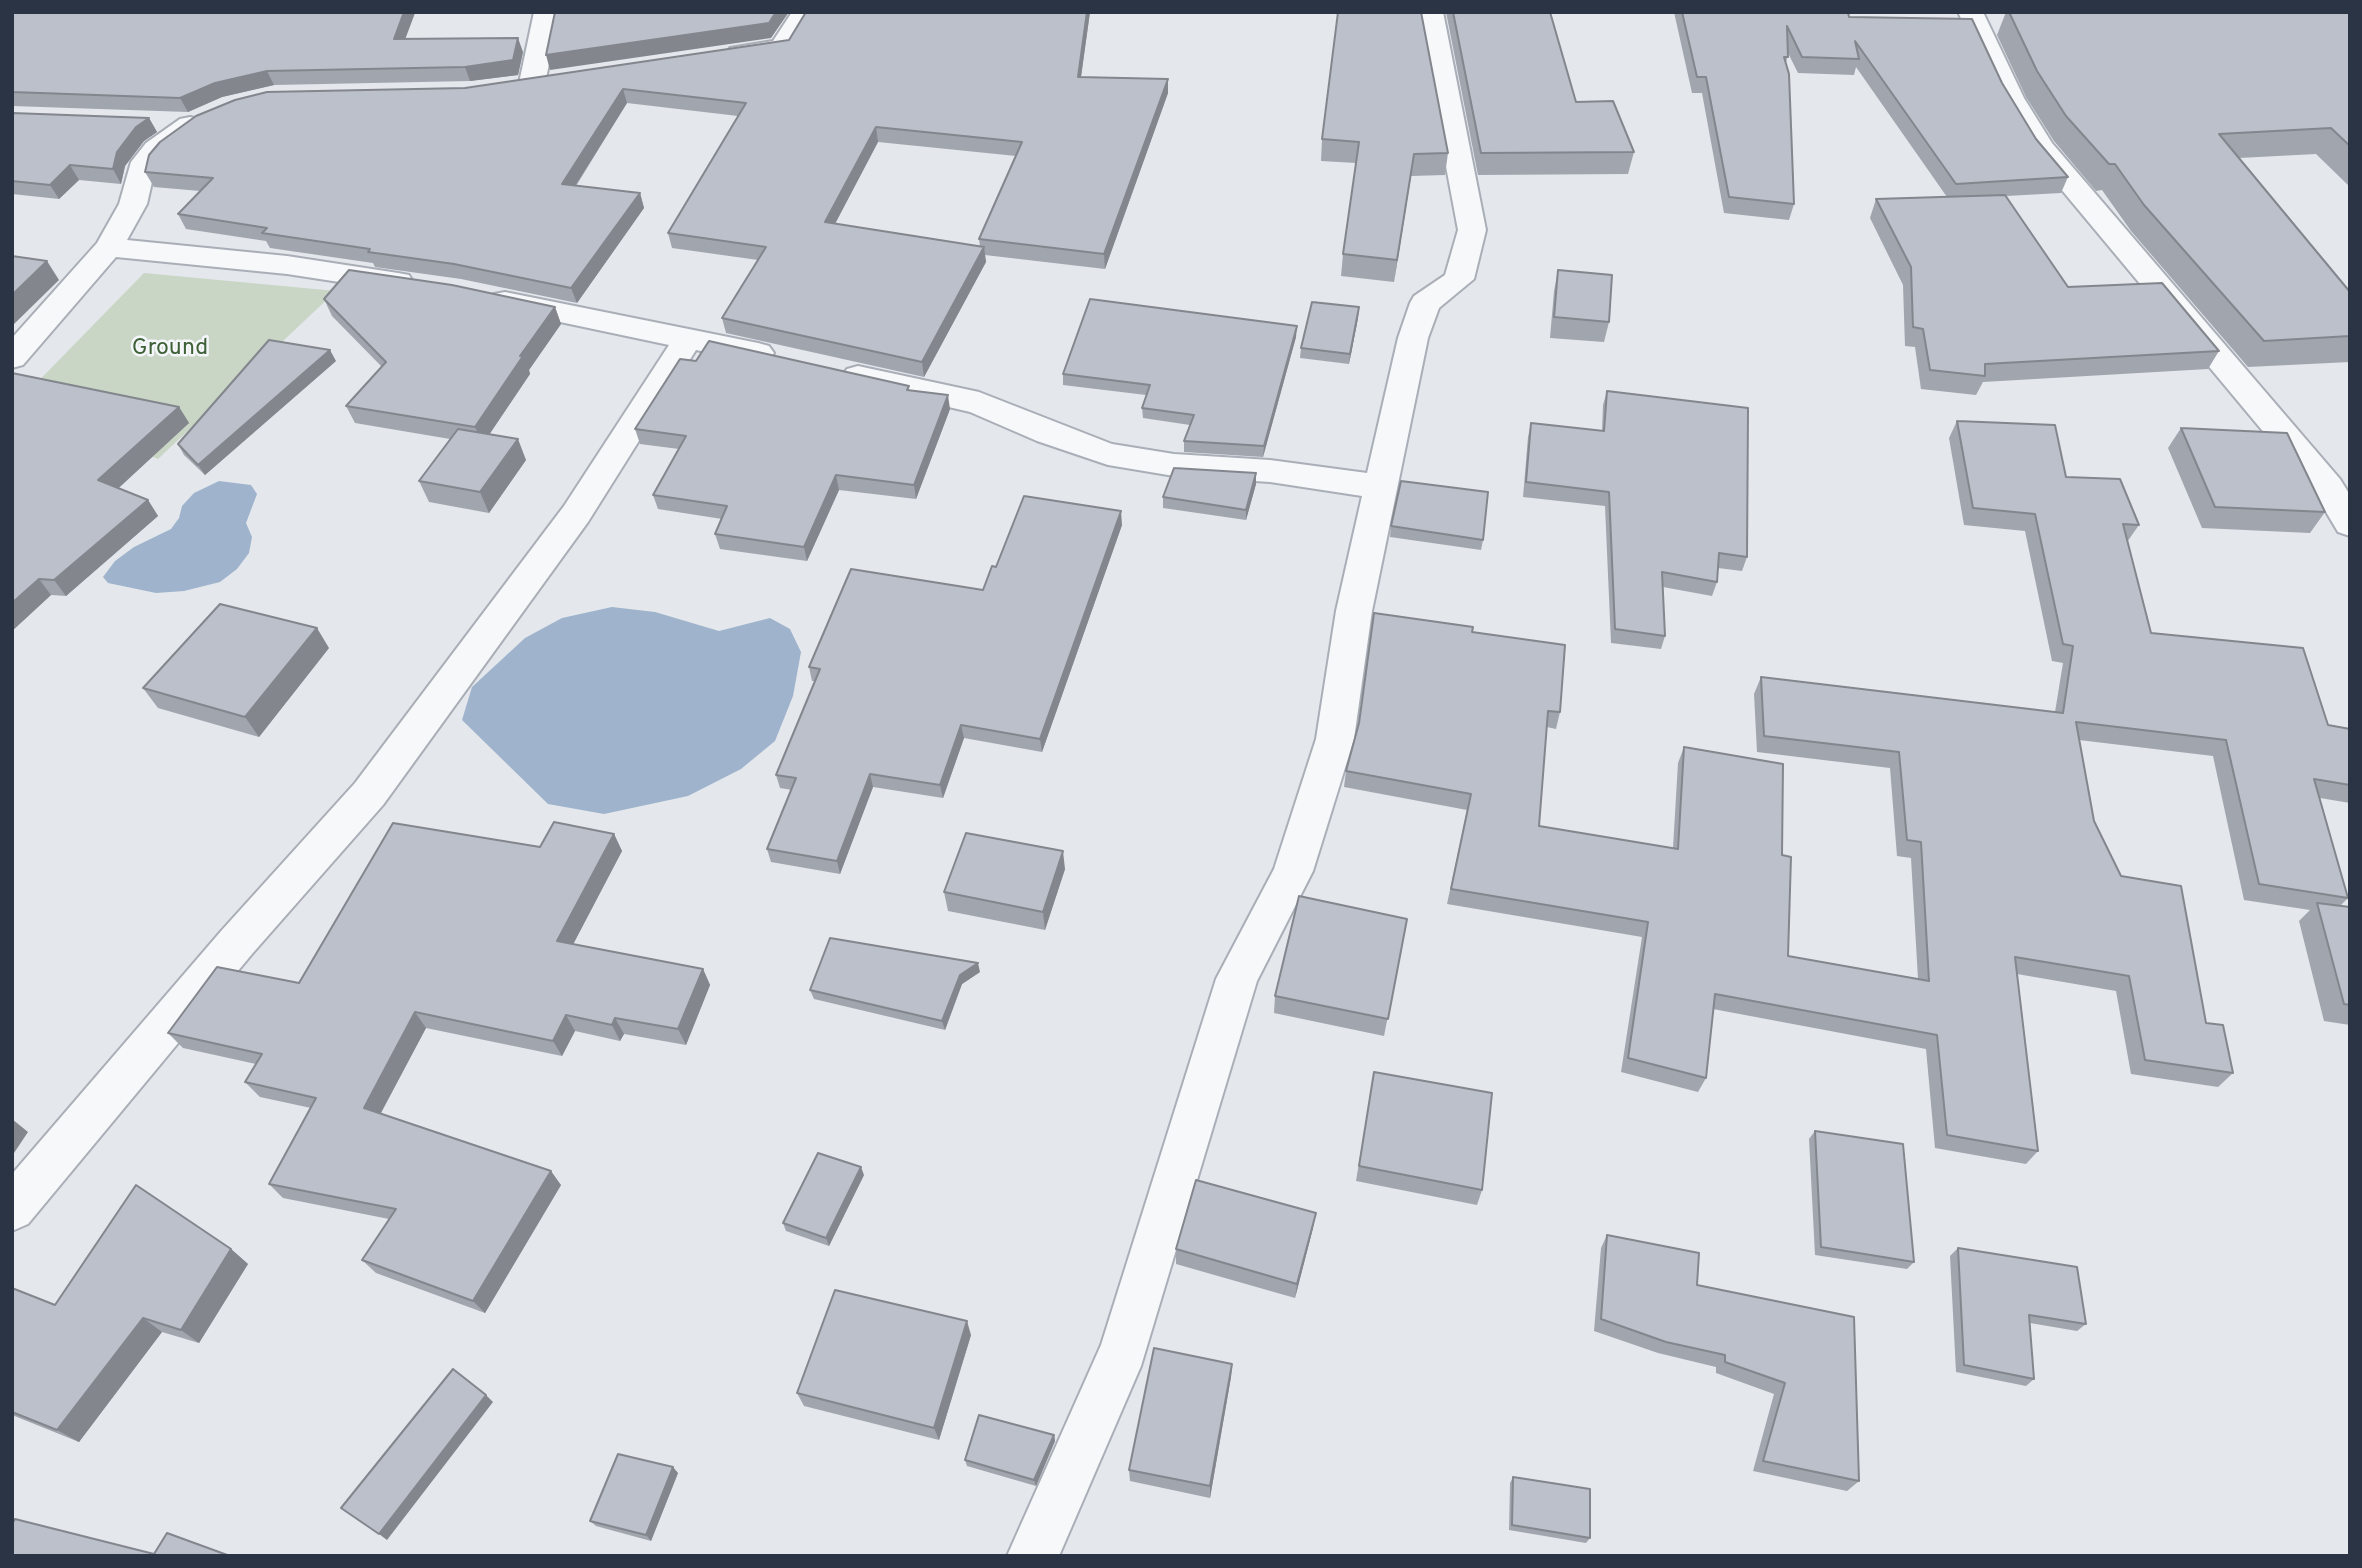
<!DOCTYPE html>
<html>
<head>
<meta charset="utf-8">
<style>
  body { margin:0 }
  #map { position:relative; width:2362px; height:1568px; overflow:hidden; background:#e4e7ec; font-family:Overpass,sans-serif }
  canvas { display:block }
  .frame { position:absolute; inset:0; border:14px solid #2b3445; pointer-events:none }
</style>
</head>
<body>
<div id="map">
<canvas width="2362" height="1568"></canvas>
<div class="frame"></div>
</div>
<script>
const c = document.querySelector('canvas').getContext('2d');
c.lineJoin = 'round';
function fillPath(path, color) {
  c.fillStyle = color;
  c.fill(path, 'evenodd');
}
function toPath(rows) {
  const path = new Path2D();
  for (const r of rows) {
    path.moveTo(r[0], r[1]);
    for (let i = 2; i < r.length; i += 2) path.lineTo(r[i], r[i + 1]);
  }
  return path;
}
function strokePath(path, color, width, dash) {
  c.strokeStyle = color;
  c.lineWidth = width;
  c.lineCap = dash ? 'butt' : 'round';
  c.setLineDash(dash || []);
  c.stroke(path);
}
function label(font, color, halo, rows, align = 'center') {
  c.font = font + ' Overpass,sans-serif';
  c.lineWidth = 5;
  c.setLineDash([]);
  c.textBaseline = 'middle';
  c.strokeStyle = halo;
  c.fillStyle = color;
  for (const [text, x, y, turn = 0] of rows) {
    c.save();
    c.translate(x, y);
    c.rotate((+turn || 0) * Math.PI / 180);
    c.textAlign = isNaN(turn) ? turn : align;
    if (halo) c.strokeText(text, 0, 0);
    c.fillText(text, 0, 0);
    c.restore();
  }
}
fillPath(toPath([
  [144,273,336,291,158,459,16,404]
]), '#c9d6c5');
fillPath(toPath([
  [219,481,251,485,257,494,246,523,252,537,249,553,237,569,220,582,184,591,156,593,108,583,103,577,115,561,134,547,171,529,179,518,182,506,194,493],
  [612,607,655,612,719,631,770,618,790,629,801,652,793,696,775,741,741,769,688,796,604,814,548,804,462,720,472,687,525,638,562,618]
]), '#9fb4cc');
const minor = toPath([
  [534,12,560,12,545,83,541,89,532,91,523,89,519,83,534,12],
  [792,12,817,12,791,52,739,62,730,60,726,54,730,48,773,41,792,12],
  [1417,12,1443,12,1486,230,1474,279,1439,308,1428,338,1372,611,1354,739,1313,871,1257,981,1141,1366,1059,1556,1007,1556,1101,1345,1216,979,1274,869,1316,739,1336,611,1362,496,1270,482,1174,476,1108,465,1037,441,970,412,847,383,842,376,847,369,858,366,979,392,1112,444,1174,454,1270,460,1367,473,1398,338,1410,303,1414,296,1445,275,1458,230,1417,12],
  [1958,12,1983,12,2024,98,2052,143,2340,479,2350,495,2350,536,2338,532,2316,495,2031,153,1998,98,1958,12],
  [190,117,200,119,204,125,166,155,155,169,147,204,127,240,287,256,398,273,409,275,413,282,409,289,398,291,287,274,116,257,23,365,12,368,12,338,97,243,119,204,131,162,146,143,180,119,190,117],
  [505,292,758,343,769,346,774,353,769,360,758,363,696,350,588,522,383,805,252,954,28,1224,12,1231,12,1174,222,930,355,783,564,506,669,345,494,308,490,301,494,294,505,292]
]);
strokePath(minor, '#a9aeb7', 4);
fillPath(minor, '#f7f8fa');
fillPath(toPath([
  [12,12,415,12,405,38,523,52,518,75,470,81,274,85,222,97,188,112,12,106],
  [806,12,1090,12,1081,77,1168,93,1105,269,985,255,986,262,924,377,726,333,722,318,758,260,672,248,668,233,738,116,627,103,576,186,640,193,644,208,577,303,461,279,375,267,373,263,270,248,266,241,186,229,178,214,200,191,154,187,145,172,465,88,789,40],
  [878,142,1016,156,979,239,980,247,835,224],
  [1338,12,1448,153,1445,175,1411,176,1394,282,1341,276,1343,254,1356,163,1321,161,1322,139],
  [1446,12,1550,12,1576,102,1634,152,1628,174,1478,175],
  [1674,12,1848,12,1849,17,2002,83,2036,139,2068,177,2061,193,2006,196,2068,287,2219,351,2208,369,1983,382,1976,395,1921,389,1915,347,1905,346,1903,285,1870,218,1876,199,1947,197,1856,67,1854,75,1798,73,1788,53,1786,63,1794,204,1789,220,1724,213,1702,93,1692,93],
  [2006,12,2350,12,2350,187,2316,154,2239,158,2350,292,2350,362,2248,367,2131,231,2102,190,2096,191,2054,141,2026,97,1997,35],
  [12,113,149,118,157,132,144,141,125,166,121,184,79,180,59,199,12,194],
  [1558,270,1609,322,1604,342,1550,338,1554,291],
  [324,299,555,307,561,324,529,370,530,374,489,434,526,460,489,513,429,502,419,481,450,439,355,423,346,406,382,367,332,316],
  [1358,318,1349,364,1300,358,1301,348],
  [1296,337,1263,457,1184,452,1184,441,1190,425,1143,418,1142,408,1146,395,1063,385,1063,374],
  [336,361,205,475,184,455,178,444],
  [12,373,179,407,189,423,118,488,148,500,158,516,66,596,51,595,12,631],
  [910,390,950,409,916,499,839,490,807,561,720,549,715,534,722,519,658,509,653,495,679,449,640,444,635,429],
  [1607,391,1747,557,1742,571,1718,568,1717,582,1712,596,1663,587,1665,636,1661,649,1611,643,1605,506,1523,497,1528,437,1531,423,1602,431,1603,405],
  [1957,421,2066,477,2139,525,2127,542,2151,633,2328,725,2350,729,2350,803,2320,798,2348,898,2340,906,2350,907,2350,1025,2324,1021,2299,921,2310,910,2244,900,2213,756,2079,740,2094,821,2121,876,2206,1023,2233,1073,2218,1087,2131,1074,2116,991,2017,974,2038,1151,2026,1164,1935,1148,1926,1049,1713,1009,1706,1078,1698,1092,1621,1072,1642,937,1447,904,1467,810,1344,787,1346,771,1472,632,1560,712,1556,729,1547,727,1539,826,1673,848,1678,763,1684,747,1782,855,1788,956,1918,979,1911,858,1897,856,1890,768,1757,752,1754,694,1761,677,2055,712,2063,663,2052,661,2025,531,1964,525,1949,438],
  [2181,428,2325,512,2310,533,2202,528,2168,448],
  [1256,473,1256,484,1246,520,1163,508,1163,497],
  [1122,525,1042,752,964,738,943,798,873,787,840,874,771,862,767,849,792,790,780,788,776,775,815,681,812,681,809,667,983,590,996,567],
  [1391,526,1483,540,1481,550,1390,537],
  [329,648,259,737,158,708,143,688],
  [614,834,622,851,573,944,703,969,710,985,686,1045,624,1034,620,1041,575,1031,562,1056,426,1028,381,1113,561,1185,485,1313,376,1273,362,1260,389,1219,283,1198,269,1184,311,1108,260,1097,245,1082,256,1064,183,1048,168,1033,299,983,540,847],
  [1065,869,1045,930,948,911,944,892],
  [1407,919,1384,1036,1274,1013,1275,996],
  [980,972,962,984,945,1030,814,999,810,990],
  [1374,1072,1482,1190,1477,1205,1356,1181],
  [1815,1131,1914,1262,1907,1269,1815,1255,1809,1139],
  [864,1175,829,1246,786,1231,783,1223],
  [1313,1228,1295,1298,1176,1264,1176,1249],
  [1607,1235,1697,1285,1854,1317,1859,1481,1847,1491,1753,1471,1774,1394,1716,1373,1716,1367,1658,1353,1594,1331,1601,1248],
  [1958,1248,2086,1324,2077,1331,2030,1323,2034,1379,2026,1386,1956,1372,1950,1256],
  [231,1249,248,1264,199,1343,162,1332,79,1442,12,1415,12,1288,55,1305],
  [971,1335,939,1440,804,1406,797,1393],
  [1232,1364,1231,1377,1210,1498,1130,1481,1129,1470],
  [1054,1435,1055,1441,1036,1486,967,1466,965,1460],
  [678,1473,651,1541,596,1526,590,1521],
  [1513,1477,1590,1538,1586,1543,1509,1530,1510,1483]
]), '#a1a5ae');
fillPath(toPath([
  [404,12,415,13,400,53,394,39],
  [776,12,789,12,771,38,550,70,546,55],
  [1087,12,1090,12,1079,91,1078,77],
  [518,38,523,52,518,75,470,81,465,67],
  [267,71,274,85,222,97,188,112,180,98,215,83],
  [1168,79,1168,93,1105,269,1104,254],
  [623,89,627,103,567,199,562,184],
  [149,118,157,132,144,141,125,166,121,184,113,169,117,152,136,127],
  [876,127,878,142,828,237,825,222],
  [1414,154,1411,176,1394,282,1397,260],
  [70,165,79,180,59,199,50,185],
  [640,193,644,208,577,303,571,288],
  [984,247,986,262,924,377,922,362],
  [47,261,59,280,12,326,12,295],
  [555,307,561,324,529,370,530,374,483,444,475,427,520,356],
  [1359,307,1358,318,1349,364,1350,354],
  [1297,326,1296,337,1263,457,1264,446],
  [330,350,336,361,205,475,198,465],
  [948,395,950,409,916,499,914,485],
  [179,407,189,423,109,497,98,480],
  [518,439,526,460,489,513,480,492],
  [1256,473,1256,484,1246,520,1246,510],
  [836,475,839,490,807,561,804,547],
  [148,500,158,516,66,596,54,580],
  [1121,511,1122,525,1042,752,1040,739],
  [39,579,51,595,12,631,12,603],
  [317,628,329,648,259,737,245,717],
  [961,725,964,738,943,798,940,785],
  [870,774,873,787,840,874,837,861],
  [614,834,622,851,566,958,557,941],
  [1063,851,1065,869,1045,930,1043,912],
  [978,963,980,972,962,984,945,1030,942,1021,960,975],
  [703,969,710,985,686,1045,678,1029],
  [415,1012,426,1028,376,1122,364,1108],
  [566,1015,575,1031,562,1056,553,1041],
  [615,1018,624,1034,620,1041,612,1025],
  [12,1119,28,1132,12,1156],
  [861,1167,864,1175,829,1246,826,1238],
  [551,1171,561,1185,485,1313,473,1301],
  [1316,1213,1313,1228,1295,1298,1297,1284],
  [231,1249,248,1264,199,1343,181,1330],
  [143,1318,162,1332,79,1442,57,1430],
  [967,1321,971,1335,939,1440,934,1428],
  [1232,1364,1231,1377,1210,1498,1210,1486],
  [486,1395,493,1402,387,1540,379,1534],
  [1054,1435,1055,1441,1036,1486,1034,1480],
  [673,1467,678,1473,651,1541,646,1535]
]), '#83868d');
const building = toPath([
  [12,12,404,12,394,39,518,38,513,60,465,67,267,71,215,83,180,98,12,92,12,12],
  [555,12,776,12,769,23,546,55,555,12],
  [806,12,1087,12,1078,77,1168,79,1104,254,979,239,1022,142,876,127,825,222,984,247,922,362,722,318,766,247,668,233,746,103,623,89,562,184,640,193,571,288,454,264,368,252,370,249,262,233,267,228,178,214,213,178,145,172,149,155,160,142,196,116,235,100,267,92,465,88,789,40,806,12],
  [1338,12,1421,12,1448,153,1414,154,1397,260,1343,254,1359,142,1322,139,1338,12],
  [1453,12,1550,12,1576,102,1613,101,1634,152,1481,153,1453,12],
  [1682,12,1848,12,1849,17,1972,19,2002,83,2036,139,2068,177,1956,184,1855,41,1859,59,1802,57,1787,26,1788,57,1784,57,1789,74,1794,204,1729,197,1706,77,1697,77,1682,12],
  [2009,12,2350,12,2350,146,2331,128,2219,134,2350,292,2350,336,2264,341,2144,205,2115,164,2109,164,2066,116,2037,71,2009,12],
  [12,113,149,118,136,127,117,152,113,169,70,165,50,185,12,181,12,113],
  [2005,195,2068,287,2162,283,2219,351,1985,364,1985,376,1930,370,1923,329,1913,327,1911,267,1876,199,2005,195],
  [12,256,47,261,12,295,12,256],
  [349,270,452,285,555,307,520,356,523,356,475,427,346,406,386,362,324,299,349,270],
  [1558,270,1612,275,1609,322,1554,317,1558,270],
  [1090,299,1297,326,1264,446,1184,441,1194,415,1142,408,1150,385,1063,374,1090,299],
  [1312,302,1359,307,1350,354,1301,348,1312,302],
  [269,340,330,350,198,465,178,444,269,340],
  [709,341,909,386,907,390,948,395,914,485,836,475,804,547,715,534,727,506,653,495,686,436,635,429,680,359,696,361,709,341],
  [12,373,179,407,98,480,148,500,54,580,39,579,12,603,12,373],
  [1607,391,1748,408,1747,557,1719,553,1717,582,1662,572,1665,636,1615,629,1609,492,1526,482,1531,423,1604,431,1607,391],
  [1957,421,2055,425,2066,477,2120,479,2139,525,2123,524,2151,633,2303,648,2328,725,2350,729,2350,785,2314,779,2348,898,2259,884,2226,740,2076,722,2094,821,2121,876,2181,886,2206,1023,2223,1025,2233,1073,2145,1060,2129,976,2015,957,2038,1151,1947,1135,1937,1035,1715,994,1706,1078,1628,1058,1648,922,1451,889,1471,794,1346,771,1359,723,1374,613,1473,627,1472,632,1565,645,1560,712,1548,711,1539,826,1678,849,1684,747,1783,764,1782,855,1791,857,1788,956,1929,981,1921,842,1907,840,1899,752,1764,736,1761,677,2063,713,2073,646,2063,644,2035,514,1973,508,1957,421],
  [2181,428,2287,433,2325,512,2215,507,2181,428],
  [458,429,518,439,480,492,419,481,458,429],
  [1174,468,1256,473,1246,510,1163,497,1174,468],
  [1401,481,1488,492,1483,540,1391,526,1401,481],
  [1024,496,1121,511,1040,739,961,725,940,785,870,774,837,861,767,849,796,778,776,775,820,669,809,667,851,569,983,590,992,566,996,567,1024,496],
  [220,604,317,628,245,717,143,688,220,604],
  [554,822,614,834,557,941,703,969,678,1029,615,1018,612,1025,566,1015,553,1041,415,1012,364,1108,551,1171,473,1301,362,1260,396,1209,269,1184,316,1098,245,1082,262,1054,168,1033,217,967,299,983,393,823,540,847,554,822],
  [966,833,1063,851,1043,912,944,892,966,833],
  [1299,896,1407,919,1388,1019,1275,996,1299,896],
  [2317,903,2350,907,2350,1005,2344,1004,2317,903],
  [830,938,978,963,960,975,942,1021,810,990,830,938],
  [1374,1072,1492,1093,1482,1190,1359,1166,1374,1072],
  [1815,1131,1903,1144,1914,1262,1821,1247,1815,1131],
  [818,1153,861,1167,826,1238,783,1223,818,1153],
  [1196,1180,1316,1213,1297,1284,1176,1249,1196,1180],
  [136,1185,231,1249,181,1330,143,1318,57,1430,12,1412,12,1288,55,1305,136,1185],
  [1607,1235,1699,1253,1697,1285,1854,1317,1859,1481,1763,1461,1785,1383,1725,1362,1725,1355,1666,1342,1601,1319,1607,1235],
  [1958,1248,2077,1267,2086,1324,2029,1315,2034,1379,1964,1365,1958,1248],
  [835,1290,967,1321,934,1428,797,1393,835,1290],
  [1154,1348,1232,1364,1210,1486,1129,1470,1154,1348],
  [453,1369,486,1395,379,1534,341,1508,453,1369],
  [979,1415,1054,1435,1034,1480,965,1460,979,1415],
  [618,1454,673,1467,646,1535,590,1521,618,1454],
  [1513,1477,1590,1489,1590,1538,1512,1525,1513,1477],
  [15,1519,154,1554,167,1533,230,1556,12,1556,12,1524,15,1519]
]);
fillPath(building, '#bbc0ca');
strokePath(building, '#83868d', 2);
label('23px', '#3f6138', '#f4f6f9', [
  ["Ground",170,349]
]);
</script>
</body>
</html>
